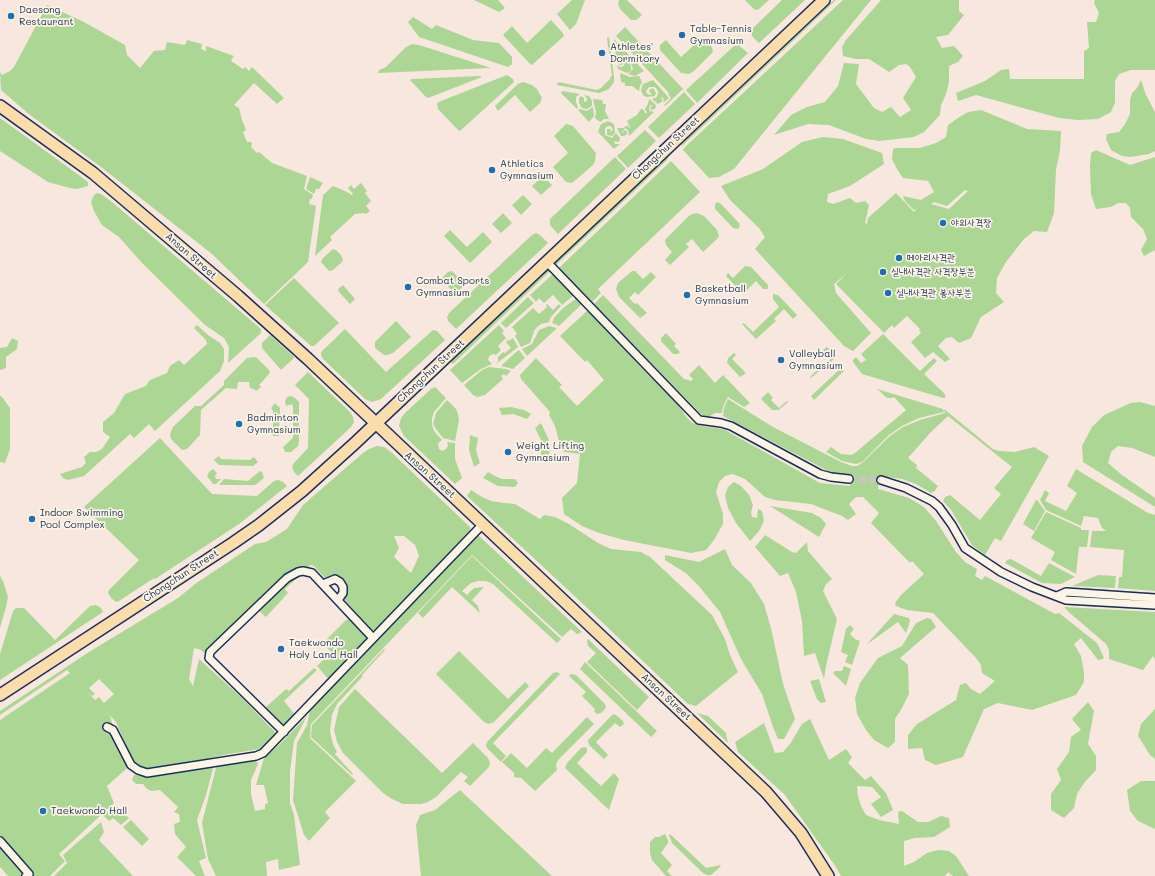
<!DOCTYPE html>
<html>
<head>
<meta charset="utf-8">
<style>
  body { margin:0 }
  canvas { display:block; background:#f8e7de }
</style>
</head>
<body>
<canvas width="1155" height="876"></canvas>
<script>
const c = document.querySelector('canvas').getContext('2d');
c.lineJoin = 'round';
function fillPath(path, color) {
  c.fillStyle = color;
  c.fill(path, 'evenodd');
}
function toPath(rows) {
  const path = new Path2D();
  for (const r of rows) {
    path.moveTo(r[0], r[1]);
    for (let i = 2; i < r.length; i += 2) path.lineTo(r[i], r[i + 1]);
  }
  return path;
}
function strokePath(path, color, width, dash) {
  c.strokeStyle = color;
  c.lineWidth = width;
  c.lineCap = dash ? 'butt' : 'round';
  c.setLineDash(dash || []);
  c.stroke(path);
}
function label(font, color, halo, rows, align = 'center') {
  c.font = font + ' Mali,"Poor Story",sans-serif';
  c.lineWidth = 3.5;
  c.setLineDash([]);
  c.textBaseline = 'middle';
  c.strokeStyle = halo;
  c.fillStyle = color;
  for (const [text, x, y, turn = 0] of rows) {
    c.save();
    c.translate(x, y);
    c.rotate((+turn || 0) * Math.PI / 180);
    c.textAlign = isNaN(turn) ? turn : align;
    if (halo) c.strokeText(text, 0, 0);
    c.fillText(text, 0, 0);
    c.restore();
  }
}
fillPath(toPath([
  [474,0,498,0,505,8,499,12],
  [572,0,585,0,576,24,570,30,557,14],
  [619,0,627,0,642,15,636,20,631,20,620,9,618,4],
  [745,0,769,0,759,9,755,10],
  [782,0,805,0,759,43,752,36,751,30],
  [834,0,836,0,682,146,681,145],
  [843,0,871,0,734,169,719,177,709,178,683,150,684,148],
  [881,0,959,0,959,11,964,15,948,35,936,37,942,48,954,46,963,56,958,62,949,66,949,82,946,94,941,105,940,115,924,132,914,137,879,141,866,139,829,125,808,124,774,135,791,115,807,107,825,102,838,86,844,63,859,64,856,84,874,108,882,112,891,107,900,117,911,110,903,98,916,77,910,67,906,64,899,65,889,72,869,59,856,59,843,56,842,47,846,40],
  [1095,0,1155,0,1155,70,1131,70,1119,74,1115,81,1115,103,1111,112,1098,119,1078,120,1059,118,976,95,958,101,956,93,985,81,1001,70,1009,69,1010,79,1084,79,1084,51,1089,48,1087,22,1096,22,1099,13,1094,3],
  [47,5,82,21,125,45,127,55,140,68,154,51,165,50,167,42,185,45,187,40,202,44,201,49,206,51,206,46,234,56,231,61,243,69,245,67,249,71,252,67,284,98,277,104,254,83,234,105,239,108,242,120,246,130,243,132,247,142,251,142,252,144,251,147,257,153,259,152,272,163,307,176,304,189,313,195,312,199,310,199,309,204,316,206,308,262,264,304,212,254,101,167,30,115,1,90,0,72,2,75,10,71,14,67],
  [413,17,432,29,436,25,473,40,499,43,512,57,512,64,508,67,419,37,408,22],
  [551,20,562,32,564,36,533,64,531,65,503,35,512,26,527,43],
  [625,27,683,89,665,106,664,105,671,98,668,94,669,93,616,36],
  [609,37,614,77,614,82,609,89,599,93,557,85,558,82,597,90,601,88,610,79,610,77,612,76,607,38],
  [703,37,712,47,713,52,694,71,689,74,681,73,660,50,660,45,666,40,681,57],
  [614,39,631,57,630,59,627,57,621,57,616,60],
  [412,44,419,45,491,68,378,73,379,70,386,67,406,47],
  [737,44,748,53,697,103,686,90,734,46],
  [623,58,629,61,631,67,631,71,627,73,618,69,617,65,620,67,624,66,624,64,619,65,618,62],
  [633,59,644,71,635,76,628,74,633,69,630,61],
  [620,73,630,77,639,76,642,82,640,86,639,91,632,86,625,86,625,83,621,82],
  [507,75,513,79,514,82,461,130,459,131,438,109,437,103,441,101],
  [480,76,482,77,428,98,426,97,410,80,412,79],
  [653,80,669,98,663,103,664,100,662,97,661,98,663,101,658,104,652,99,657,97,658,94,658,91,655,87,649,87,646,91,647,94,651,95,652,93,650,93,649,90,653,88,656,93,655,96,646,97,643,95,641,90,643,84],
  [1141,80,1146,95,1155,112,1155,151,1149,154,1130,157,1122,156,1111,150,1106,139,1107,134,1119,132,1125,124,1130,114,1130,100,1132,93,1137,88],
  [523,82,532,85,537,89,542,98,540,103,530,112,515,95,498,111,495,106,518,84],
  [562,91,580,94,576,97,576,102,578,107,577,109,561,93],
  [684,92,695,104,659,138,648,127],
  [584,95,589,96,592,101,592,106,587,109,582,108,579,103,579,98,581,96,584,98,584,102,587,101,587,98],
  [593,99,602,100,603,104,606,104,605,111,609,119,604,119,600,122,595,118,596,112],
  [649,99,655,104,656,106,655,109,651,110,650,107,653,106,650,105,649,109,650,111,654,112,629,136,628,130,625,128,622,132,623,133,624,130,627,131,627,134,624,136,621,136,617,128,623,128,628,125,629,128,630,127,627,121,637,115,641,109,644,110,645,113,647,113,645,109,648,104],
  [593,107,594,116,589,122,578,110,580,109,587,111],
  [981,110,1027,129,1061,131,1060,151,1056,169,1054,213,1047,232,1034,231,1024,239,1006,262,997,278,996,293,1004,302,981,317,971,338,959,343,952,337,946,338,938,346,950,359,945,362,933,352,925,358,911,342,921,333,919,330,920,329,907,316,894,328,892,325,884,333,836,284,847,273,834,284,836,293,871,333,853,351,844,346,755,249,765,237,759,228,730,200,721,186,763,169,802,142,823,137,843,139,882,153,884,164,850,186,828,194,827,202,833,204,850,198,856,203,865,201,869,205,865,223,867,224,868,218,896,193,914,212,917,209,914,210,905,201,903,196,921,200,934,192,928,181,903,178,897,169,892,159,893,149,896,148,920,148,936,143,946,137,948,125,958,118,968,112],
  [965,190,968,191,949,209,931,204,934,202,947,206],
  [0,118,76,173,88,182,88,186,77,189,70,188,48,182,0,151],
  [608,121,614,124,615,133,612,136,607,135,607,129,611,129,610,132,613,130,611,126,608,126,605,128,605,135,612,138,616,133,620,138,619,142,614,141,615,144,620,144,614,149,598,132,601,124],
  [566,124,570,125,573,126,596,153,595,161,593,165,572,183,566,182,553,167,568,153,554,136],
  [645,130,656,141,628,168,617,156],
  [1096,150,1130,165,1155,157,1155,250,1144,256,1141,250,1147,239,1143,229,1131,217,1130,208,1126,203,1118,203,1111,207,1096,209,1091,194,1090,166,1091,153],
  [615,157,626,169,558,234,550,225,550,219],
  [669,157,667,160,556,265,554,263,664,159],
  [671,161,700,192,598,289,601,293,592,302,559,268],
  [543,176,552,185,541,195,532,186],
  [310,177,323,183,319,189,316,189,314,194,306,189],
  [361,183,367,191,365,193,371,201,366,206,370,211,366,214,363,213,355,214,330,237,332,240,315,256,323,195,333,186,345,191,352,195,353,194,348,188,351,185,354,189],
  [97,193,101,194,112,202,261,329,261,333,228,363,229,347,224,338,205,325,143,264,119,237,102,225,94,211,91,202,94,195],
  [523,195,532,204,521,215,512,205],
  [718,202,721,204,739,223,740,226,738,229,733,228,715,209,715,204],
  [503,213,512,223,501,233,492,224],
  [697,213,704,216,717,230,719,236,718,238,703,252,692,239,686,244,689,247,670,265,665,260,672,252,666,245,665,240,690,215],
  [450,230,467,247,483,232,492,242,470,263,444,236],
  [536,233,540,235,548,243,456,329,448,321,447,317,449,313,532,235],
  [333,249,336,250,341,255,343,260,342,262,333,270,329,271,321,262,322,259],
  [745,266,751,267,768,285,768,289,763,289,756,281,743,294,726,276,728,273,733,278],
  [548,269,550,271,453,364,451,362],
  [452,271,463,282,464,285,456,295,441,279,448,272],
  [632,271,635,271,643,279,651,272,656,277,638,295,635,292,629,298,635,304,637,303,647,313,640,318,619,297,616,289,618,283],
  [554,273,574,295,562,305,553,295,544,303,539,298,536,302,530,295],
  [294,278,339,323,314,346,311,346,265,305],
  [343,285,355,299,350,304,339,292,338,289],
  [773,294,778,295,797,315,793,319,784,309,774,319,776,321,756,339,742,324,744,323,753,332,779,307,773,299],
  [603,295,684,379,691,381,693,379,689,375,699,365,715,383,723,375,750,403,744,407,728,397,723,407,722,413,715,413,707,418,700,413,594,304],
  [528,297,534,303,506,328,501,323],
  [577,298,582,304,559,326,552,323,554,318,563,308],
  [547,304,553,310,559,304,561,306,551,317,549,322,541,324,537,327,534,331,530,343,521,347,515,336,517,334,512,327,533,308,539,314,547,307,546,305],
  [588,310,649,376,664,390,679,406,687,418,693,423,702,426,717,428,725,430,820,483,850,486,850,475,830,472,723,416,724,408,728,399,773,427,841,462,852,466,857,466,862,463,890,436,903,427,920,420,945,413,944,409,993,449,999,451,1015,452,1034,447,1049,456,1001,541,995,538,985,555,972,545,951,510,943,501,945,497,950,495,980,520,1001,494,994,488,1012,467,948,416,930,433,908,458,917,465,916,468,938,486,935,491,931,493,916,484,902,479,879,476,878,489,909,498,924,507,936,521,956,552,965,562,977,569,975,576,982,580,985,576,1055,614,1059,613,1097,643,1104,658,1100,660,1098,660,1081,638,1074,644,1081,656,1084,673,1084,682,1076,695,1032,710,998,703,984,709,963,757,936,765,925,760,922,748,908,749,908,735,917,724,956,700,960,685,966,683,971,689,980,694,995,681,982,673,981,665,976,658,933,613,907,610,896,606,895,603,901,595,924,574,912,561,910,563,871,523,879,513,863,497,856,497,849,504,856,514,848,520,842,516,811,504,775,500,765,497,745,479,733,474,725,476,719,482,716,492,723,514,723,524,714,540,706,550,691,553,624,540,599,533,582,526,564,514,562,498,577,483,580,454,565,452,561,450,555,426,549,415,550,412,521,379,520,375,536,358,562,385,559,387,577,406,604,380,587,360,585,362,560,336],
  [396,321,411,337,393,353,387,355,384,355,375,348,375,342],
  [197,325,208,335,220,343,224,349,224,361,220,371,155,431,149,424,134,438,130,434,84,476,68,480,63,478,60,474,82,467,86,463,84,457,90,452,96,452,102,449,110,437,103,432,103,422,114,413,125,394,146,386,150,380,167,373,170,366,179,360,184,365,207,344,206,340,194,328],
  [499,325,504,331,502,333,506,338,498,346,501,350,496,355,493,354,489,356,488,360,492,364,481,369,462,383,450,370],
  [549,326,557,328,527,356,522,349,532,344,539,330],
  [345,329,386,372,433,330,437,331,445,340,381,399,372,402,365,399,323,359,321,355,321,352],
  [666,333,676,344,674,346,680,352,678,354,673,354,661,341,661,338],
  [883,334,920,371,934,358,937,361,924,374,944,393,946,397,943,398,862,374,853,362,853,360,856,357,861,363,866,360,861,354],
  [270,335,294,357,293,359,281,370,262,348,262,343],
  [12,338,18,341,17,349,6,357,6,368,0,370,0,348,7,347],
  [513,338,518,347,496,364,498,361,498,357,503,352,505,353,511,348,506,342,508,340,509,341],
  [827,347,834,354,834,359,821,371,820,370,811,378,810,377,820,367,821,368,831,359,823,350],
  [519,350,525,358,513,369,501,366,515,353],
  [734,353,736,355,732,359,746,373,740,377,727,363,728,358],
  [254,357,257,358,269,370,270,373,259,385,261,387,256,391,254,389,250,388,249,382,238,382,237,389,226,388,201,410,200,435,187,449,182,450,171,439,170,434,173,427,195,406,201,406,224,385,224,381,247,358],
  [489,367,506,369,511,371,506,376,504,374,501,376,503,379,485,395,477,397,473,395,464,385,482,370],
  [841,368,844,371,814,400,811,396],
  [308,372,350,412,353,417,354,422,351,427,298,476,294,472,292,467,294,463,308,448,309,399,295,385],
  [435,387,446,398,434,412,432,418,432,425,434,431,442,440,438,443,439,449,442,451,446,449,448,446,447,442,455,443,455,459,462,478,455,484,404,436,399,426,401,418,405,413,431,389],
  [877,389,943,409,944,412,919,418,902,426,889,435,862,462,856,464,842,461,826,452,831,447,841,454,851,455,855,453,906,410,894,397,892,398,887,398],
  [768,392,773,398,771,400,779,408,787,401,788,402,779,410,772,410,761,399],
  [0,396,2,397,10,408,10,449,5,463,0,462],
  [291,396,295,398,299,402,299,441,298,446,291,452,285,452,283,447,293,438,293,407,292,404,286,406,285,401,287,397],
  [447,400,456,409,458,414,459,421,455,441,443,438,436,429,433,424,436,413],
  [1140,402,1155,406,1155,457,1132,448,1118,446,1111,452,1108,463,1122,475,1155,498,1155,507,1083,462,1082,446,1092,427,1104,415,1131,403],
  [275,403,280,408,279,436,273,436,273,411,271,408],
  [511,407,524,410,531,414,527,419,513,414,502,415,499,408],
  [541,423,548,438,550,447,548,461,540,459,542,446,541,440,535,428],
  [470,435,478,438,476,450,480,463,474,467,469,450],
  [160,438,212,494,257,496,274,481,278,480,283,482,287,486,239,524,155,579,154,578,119,601,116,602,111,598,108,593,109,590,139,560,84,507],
  [377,446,384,447,391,452,470,527,470,530,376,630,372,630,344,599,346,594,345,584,342,579,338,576,332,575,325,578,314,566,310,565,307,569,301,568,250,611,204,653,201,650,194,648,189,679,193,686,199,659,242,698,275,732,275,736,267,745,260,749,223,755,158,770,143,768,134,764,116,722,101,706,110,716,127,768,107,786,114,803,59,854,65,861,50,876,8,876,0,867,0,720,70,673,67,670,0,715,0,711,89,652,178,598,195,584,255,544,266,542,287,529,303,505,363,453,369,449],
  [394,536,404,536,415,545,419,556,411,573,394,557,399,548],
  [99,679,114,694,104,703,99,697,95,700,85,689,92,696,95,694,89,688],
  [219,456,221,459,250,460,254,457,258,462,253,466,219,465,214,460],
  [213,469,217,473,215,476,216,479,221,479,216,484,213,484,207,476,209,472],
  [1076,469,1148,513,1155,515,1155,591,1118,588,1119,577,1122,577,1124,550,1090,547,1092,531,1106,531,1102,528,1098,518,1084,516,1081,526,1046,510,1040,500,1045,490,1049,493,1045,501,1066,511,1077,493,1067,486],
  [260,471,262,472,264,478,255,485,219,485,224,479,248,481],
  [488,472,495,476,502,479,515,479,518,483,515,487,498,486,483,478],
  [734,482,741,486,749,495,753,505,751,512,752,517,757,518,758,509,762,511,764,521,759,531,750,541,736,523,728,508,725,495,728,487],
  [471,490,482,497,491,501,504,503,515,504,540,519,544,515,555,517,569,524,598,543,611,549,641,552,650,557,712,615,725,639,730,655,738,672,696,706,688,704,582,603,467,496],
  [1036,500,1037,500,1045,511,1034,531,1023,524],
  [770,506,812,513,821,518,826,524,819,537],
  [1046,512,1081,528,1081,530,1089,530,1087,547,1079,547,1076,574,1051,560,1055,552,1031,538],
  [478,535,582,632,577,634,571,629,562,637,472,555,311,724,310,737,311,739,356,781,325,812,330,818,309,841,304,835,293,800,297,743,307,725,310,710],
  [765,535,792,552,796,553,807,542,808,551,832,579,826,584,823,591,837,619,826,666,824,679,815,653,804,656,802,621,796,592,788,573,780,576,755,547],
  [725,549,732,565,751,583,764,604,771,628,783,684,795,719,784,739,778,739,773,727,762,694,741,659,720,612,698,585,687,574,665,560,665,555,699,562],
  [472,556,561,639,557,643,493,584,486,581,478,581,471,583,462,591,467,595,474,588,484,587,472,600,478,606,480,613,452,587,423,618,418,613],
  [1011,559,1041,576,1049,563,1075,577,1061,584,1042,583,1005,563,1007,560],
  [301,574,285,589,288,593,266,617,258,610,291,579],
  [1098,575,1116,576,1115,588,1072,586],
  [0,576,3,581,8,597,6,607,0,628],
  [1068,587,1155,593,1155,595,1067,589],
  [1064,603,1155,608,1155,610,1064,605],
  [96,605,101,608,103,612,0,680,0,654,13,611,16,608,24,608,55,640,90,606],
  [1064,607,1155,612,1155,659,1153,656,1143,670,1109,659,1109,650,1106,644,1071,614],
  [894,614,909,618,910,621,906,633,898,622,866,645],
  [927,618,931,619,936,627,900,658,908,665,909,694,902,708,895,719,895,742,888,748,874,740,866,730,857,714,855,698,860,683,878,658,902,646,916,623],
  [349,619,351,620,366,635,367,639,328,679,317,666,331,652,323,643,346,620],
  [850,625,854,629,850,634,855,639,860,641,852,665,845,662,848,655,841,652,846,629],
  [588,639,649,697,637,710,587,662,596,653,588,646,587,641],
  [384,649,385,650,362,675,363,676,337,704,332,715,330,731,333,744,337,752,335,754,353,774,352,775,311,737,312,725],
  [459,651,508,699,525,682,529,686,494,722,489,724,484,722,436,674],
  [585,662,657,731,651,737,580,669],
  [844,666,851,669,846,686,833,673,835,671,842,671],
  [314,668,317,670,284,701,295,715,285,726,282,726,265,708,286,689,289,691],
  [557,672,560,674,493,743,506,756,501,762,487,748,486,745,487,742,553,673],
  [571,674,576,675,605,704,606,708,601,713,597,714,594,711,595,709,582,696,586,692,569,676],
  [819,679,826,702,821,703,817,699,810,681],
  [355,689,442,773,473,743,488,758,490,763,489,767,470,786,464,781,468,777,461,772,436,797,428,802,421,804,403,804,392,799,383,793,343,753,337,742,334,730,339,707],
  [1088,702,1094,711,1088,744,1096,756,1096,770,1084,783,1077,794,1074,808,1064,818,1051,810,1051,794,1061,780,1057,769,1069,752,1071,737,1081,730,1072,719],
  [1155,709,1155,759,1150,755,1138,736,1141,724],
  [697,713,708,716,726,733,728,743],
  [613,714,616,715,623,721,624,724,620,727,615,723,596,742,608,755,604,759,589,745,588,740],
  [307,716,294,741,290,771,290,803,294,815,300,865,279,870,278,859,266,862,267,876,216,876,208,859,202,823,217,764,245,763,256,761,258,764,251,780,251,794,255,811,265,809,265,804,268,803,264,785,256,785,264,758,281,743],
  [587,717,594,724,558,760,556,765,557,770,535,791,521,778,514,777,514,773,502,762,511,753,527,768,546,748,552,753],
  [810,719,829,760,846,749,852,757,848,763,865,780,871,776,886,793,893,810,881,817,871,804,881,797,872,787,857,786,858,796,861,806,866,815,879,820,899,824,898,812,902,811,918,822,928,822,941,816,949,818,950,827,934,837,915,838,904,841,904,866,914,862,927,853,938,850,949,851,956,856,969,876,953,876,948,872,945,876,841,876,836,867,785,795,738,752,735,742,764,723,775,753,783,752,790,744,802,724],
  [584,747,587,748,587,752,577,763,601,786,614,773,619,779,609,810,565,768,567,763,581,748],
  [214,765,206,795,197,820,206,858,199,861,205,876,196,876,177,857,186,847,175,834,174,824,180,822,179,814,174,812,178,807,160,790,151,791,147,789,143,784,136,784,132,780,134,775,141,776,157,776],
  [1141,781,1155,781,1155,829,1138,821,1130,811,1127,790],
  [460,790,552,876,421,876,416,825,420,815,435,810],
  [116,806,129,818,121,825,113,818,109,821,103,815,113,807],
  [131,820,149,839,142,846,123,827],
  [101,822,104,832,99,840,133,876,54,876,67,863,63,855],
  [665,834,668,840,668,843,661,853,672,865,667,871,672,876,666,876,652,860,650,853,650,842,655,837,659,837],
  [670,834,706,868,721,865,719,868,711,875,707,875,703,873,672,843,669,835]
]), '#acd694');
strokePath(toPath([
  [849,479,881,480]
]), '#ccc2c4', 7, [7, 3.5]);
const street = toPath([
  [547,262,699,420,721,423,731,426,820,474,831,477,849,479],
  [881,480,906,488,932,501,939,507,952,525,965,548,1001,572,1032,587,1066,600,1155,605],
  [323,584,335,579,340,582,343,587,343,593,338,600],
  [1057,596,1066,592,1155,598],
  [107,727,113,730,131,765,138,770,147,773,256,756,263,753,482,525],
  [284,732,209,658,210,652,287,578,298,572,303,571,312,573,373,638],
  [0,841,29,874,26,876]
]);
const primary = toPath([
  [0,106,93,173,238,296,308,359,766,792,801,833,828,876],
  [0,695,233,543,259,525,302,491,354,444,824,0]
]);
strokePath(street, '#1b2f5e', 10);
strokePath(primary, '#1b2f5e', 14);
strokePath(street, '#fcf5e5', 7);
strokePath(primary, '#faddab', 11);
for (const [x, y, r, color] of [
  [11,16,4,"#1f6fb2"],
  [682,35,4,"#1f6fb2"],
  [602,53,4,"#1f6fb2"],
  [492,170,4,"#1f6fb2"],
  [943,223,4,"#1f6fb2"],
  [899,258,4,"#1f6fb2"],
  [883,272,4,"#1f6fb2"],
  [408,287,4,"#1f6fb2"],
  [888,293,4,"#1f6fb2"],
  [687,295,4,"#1f6fb2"],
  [781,360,4,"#1f6fb2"],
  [239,424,4,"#1f6fb2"],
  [508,452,4,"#1f6fb2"],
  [32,519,4,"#1f6fb2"],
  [281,649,4,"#1f6fb2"],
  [43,811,4,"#1f6fb2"]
]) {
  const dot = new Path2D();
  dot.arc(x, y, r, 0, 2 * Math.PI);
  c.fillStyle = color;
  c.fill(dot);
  strokePath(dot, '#fcf5e5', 1.5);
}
label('10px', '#1b2f5e', '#fcf5e5', [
  ["Daesong",19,10],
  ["Restaurant",19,22],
  ["Table-Tennis",690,29],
  ["Gymnasium",690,41],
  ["Athletes'",610,47],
  ["Dormitory",610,59],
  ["Athletics",500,164],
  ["Gymnasium",500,176],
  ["야외사격장",951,223],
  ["메아리사격관",907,258],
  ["실내사격관 사격장부분",891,272],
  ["Combat Sports",416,281],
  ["Gymnasium",416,293],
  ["Basketball",695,289],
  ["Gymnasium",695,301],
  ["실내사격관 봉사부분",896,293],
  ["Volleyball",789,354],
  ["Gymnasium",789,366],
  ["Badminton",247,418],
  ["Gymnasium",247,430],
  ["Weight Lifting",516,446],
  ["Gymnasium",516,458],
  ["Indoor Swimming",40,513],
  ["Pool Complex",40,525],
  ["Taekwondo",289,643],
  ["Holy Land Hall",289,655],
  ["Taekwondo Hall",51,811]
], 'left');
label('10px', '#1b2f5e', '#fcf5e5', [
  ["Chongchun Street",666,148,-43],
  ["Ansan Street",191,256,41],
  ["Chongchun Street",431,371,-43],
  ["Ansan Street",430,475,42],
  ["Chongchun Street",181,576,-33],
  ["Ansan Street",666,697,43]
]);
</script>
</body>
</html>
